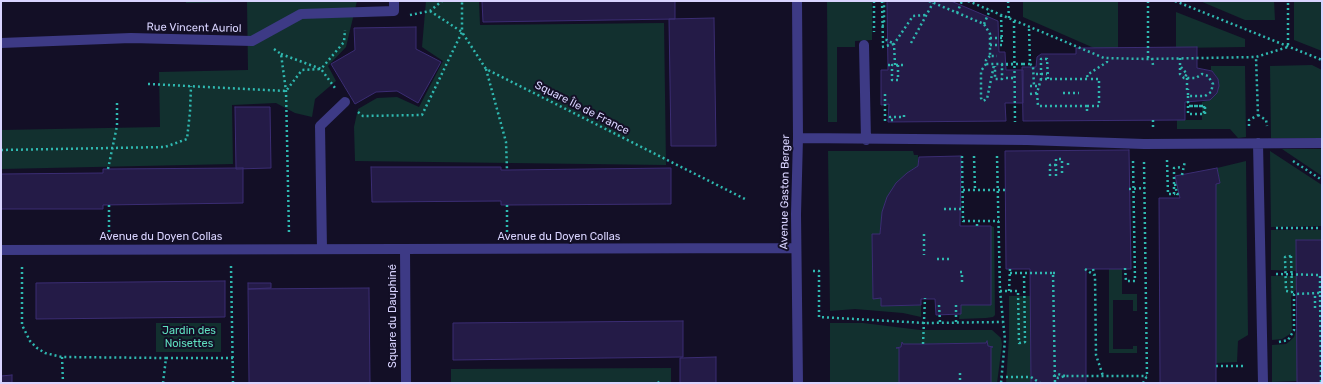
<!DOCTYPE html>
<html>
<head>
<meta charset="utf-8">
<style>
  body { margin:0 }
  #map { position:relative; width:1323px; height:384px; overflow:hidden; background:#130f26; font-family:Rubik,sans-serif }
  canvas { display:block }
  .frame { position:absolute; inset:0; border:2px solid #d9d4ff; pointer-events:none }
</style>
</head>
<body>
<div id="map">
<canvas width="1323" height="384"></canvas>
<div class="frame"></div>
</div>
<script>
const c = document.querySelector('canvas').getContext('2d');
c.lineJoin = 'round';
function fillPath(path, color) {
  c.fillStyle = color;
  c.fill(path, 'evenodd');
}
function toPath(rows) {
  const path = new Path2D();
  for (const r of rows) {
    path.moveTo(r[0], r[1]);
    for (let i = 2; i < r.length; i += 2) path.lineTo(r[i], r[i + 1]);
  }
  return path;
}
function strokePath(path, color, width, dash) {
  c.strokeStyle = color;
  c.lineWidth = width;
  c.lineCap = dash ? 'butt' : 'round';
  c.setLineDash(dash || []);
  c.stroke(path);
}
function label(font, color, halo, rows, align = 'center') {
  c.font = font + ' Rubik,sans-serif';
  c.lineWidth = 4;
  c.setLineDash([]);
  c.textBaseline = 'middle';
  c.strokeStyle = halo;
  c.fillStyle = color;
  for (const [text, x, y, turn = 0] of rows) {
    c.save();
    c.translate(x, y);
    c.rotate((+turn || 0) * Math.PI / 180);
    c.textAlign = isNaN(turn) ? turn : align;
    if (halo) c.strokeText(text, 0, 0);
    c.fillText(text, 0, 0);
    c.restore();
  }
}
fillPath(toPath([
  [186,1,357,1,346,47,328,66,336,81,315,99,312,117,295,113,276,103,232,105,233,164,1,169,1,130,160,127,159,72,248,70,247,2,186,3],
  [426,1,479,1,480,25,664,23,666,165,355,161,354,127,358,109,377,98,397,97,419,107,443,61,422,47],
  [827,1,872,1,872,40,855,41,855,47,837,47,837,122,828,122],
  [1023,1,1118,1,1118,48,1094,48,1023,17],
  [1200,1,1274,1,1275,20,1245,20],
  [1294,1,1322,1,1322,51,1294,40],
  [1176,12,1245,39,1245,47,1176,48],
  [1312,65,1322,70,1322,138,1271,138,1270,66],
  [1211,66,1245,66,1246,137,1238,138,1230,129,1177,129,1177,120,1202,120,1202,102,1210,100,1217,93,1219,83,1216,76,1211,70],
  [1282,149,1322,149,1322,176],
  [828,151,913,151,914,155,918,155,918,166,907,173,909,176,880,227,880,234,872,234,873,298,881,298,881,306,921,305,921,317,903,313,855,309,830,311],
  [1270,151,1322,185,1322,226,1271,227],
  [1246,161,1248,335,1238,341,1237,362,1216,363,1216,184,1220,183,1217,168],
  [991,226,994,227,995,315,993,317,986,318,959,319,961,305,991,305],
  [1271,230,1322,230,1322,240,1296,240,1296,271,1271,270],
  [1109,269,1122,269,1122,294,1137,294,1137,311,1133,311,1133,300,1113,300,1113,349,1133,349,1133,346,1137,346,1137,353,1109,353],
  [1271,276,1296,276,1297,289,1292,293,1291,298,1292,330,1290,334,1282,339,1272,340],
  [1009,296,1030,296,1031,383,1006,383,1009,337],
  [156,323,221,323,221,352,156,352],
  [830,323,863,323,920,330,992,330,1001,338,1002,345,997,383,991,383,991,347,993,347,988,346,987,341,986,343,926,344,903,344,902,342,901,347,896,348,899,348,899,383,830,383],
  [1297,327,1297,381,1272,382,1272,345,1286,344,1290,341,1294,337],
  [671,368,671,383,451,383,451,369]
]), '#12302f');
const building = toPath([
  [482,1,675,1,675,19,483,22,482,1],
  [887,1,951,1,998,21,999,52,1005,52,1006,70,1023,70,1023,103,1005,103,1006,121,888,122,889,104,881,105,881,70,888,70,887,1],
  [714,18,716,146,671,146,669,19,714,18],
  [416,27,416,49,441,62,418,103,397,91,376,92,355,104,331,64,355,50,354,28,416,27],
  [1197,47,1197,68,1212,71,1218,79,1219,86,1217,93,1210,100,1185,102,1185,120,1023,121,1022,67,1036,67,1037,57,1041,54,1076,54,1076,48,1197,47],
  [235,107,270,107,271,168,236,169,235,107],
  [1129,150,1131,269,1086,269,1086,383,1031,383,1030,269,1006,269,1005,151,1129,150],
  [961,156,960,226,991,226,991,305,961,305,961,314,936,315,935,299,921,299,921,305,881,306,881,298,873,299,872,234,880,234,882,212,887,197,896,183,907,173,918,166,919,157,961,156],
  [371,167,501,167,501,170,507,170,671,168,671,204,507,205,501,205,501,201,372,202,371,167],
  [243,168,243,203,103,205,103,209,1,209,1,174,103,173,103,169,108,169,243,168],
  [1217,168,1220,183,1216,184,1216,383,1160,383,1159,198,1180,198,1175,176,1217,168],
  [1296,240,1322,240,1322,383,1297,383,1296,240],
  [225,281,225,317,36,319,36,283,225,281],
  [248,283,271,283,271,288,248,289,248,283],
  [369,288,370,383,249,383,248,289,369,288],
  [683,321,683,357,453,360,453,323,683,321],
  [987,341,988,346,993,347,991,347,991,383,899,383,899,348,896,348,901,347,902,342,903,344,926,344,986,343,987,341],
  [716,357,716,383,680,383,680,358,716,357],
  [12,375,12,383,1,383,1,376,12,375]
]);
fillPath(building, '#241b47');
strokePath(building, '#3b2d73', 1);
strokePath(toPath([
  [874,1,874,32],
  [882,1,883,44],
  [929,1,984,24,990,34,990,56,997,56],
  [968,1,1104,58,1148,59,1256,57,1288,47,1288,1],
  [1008,1,1009,18],
  [1148,1,1148,58],
  [1175,1,1322,60],
  [430,11,462,32,486,69,745,199],
  [957,13,962,1],
  [410,15,430,11,442,1],
  [1014,21,1015,122],
  [984,24,990,10],
  [882,26,884,25,884,1,887,1],
  [990,38,1002,38],
  [911,43,933,3],
  [990,45,1002,45,1001,15],
  [882,47,894,44,887,40,883,40],
  [274,49,281,54,286,91,289,233],
  [281,54,321,69,344,42,345,30],
  [990,56,986,60,986,64,1002,64,1002,79,995,79,995,66],
  [1152,58,1153,65],
  [1180,58,1180,74,1184,78,1196,78,1202,74,1208,76,1213,84,1211,92,1205,96,1188,96,1188,89],
  [986,64,981,71,981,98,983,101,987,99,994,65],
  [1023,64,1030,64,1029,27],
  [1030,64,1033,66,1034,86],
  [888,65,893,65],
  [895,65,894,44,913,16,926,15],
  [898,65,892,65,892,80,898,80,898,65,905,65],
  [1001,65,1014,64],
  [1181,67,1187,74,1184,78],
  [486,69,506,142,507,170],
  [1036,74,1047,74],
  [1006,78,1015,78],
  [1187,78,1187,90],
  [1048,79,1047,59,1041,59,1041,79,1088,79,1087,75,1107,62,1107,58],
  [148,84,286,91,302,70,321,69,335,88],
  [1030,86,1039,86],
  [1037,93,1038,106,1087,106,1087,111],
  [1063,93,1079,93],
  [885,94,885,121],
  [1030,94,1037,93,1041,79],
  [1188,96,1188,114,1205,114,1205,106,1188,106,1188,114,1204,114,1204,106,1189,106,1188,102],
  [1087,106,1099,106,1099,79,1088,79],
  [358,112,363,116,422,115,462,32,462,1],
  [1258,115,1266,120,1267,126],
  [893,120,890,120,890,117,904,117,904,115],
  [1153,120,1153,128],
  [1249,126,1249,120,1258,115,1256,57],
  [1,150,165,147,187,139,190,112,191,86],
  [962,156,963,221,999,221],
  [974,156,975,189],
  [997,156,1000,291,1005,340,1001,383],
  [1167,160,1168,194,1174,194,1174,168,1183,167],
  [1293,161,1322,180],
  [1068,163,1068,167],
  [108,169,117,126,117,102],
  [1182,175,1185,161],
  [1050,176,1050,165,1056,165],
  [1056,176,1056,159,1062,159,1062,173],
  [1175,184,1177,194,1180,194],
  [1129,189,1145,188],
  [963,190,1005,190],
  [109,205,109,233],
  [507,205,507,233],
  [944,209,963,209],
  [977,226,977,221],
  [1276,228,1322,228],
  [924,234,924,255],
  [1291,256,1292,292,1286,291,1285,257,1291,256],
  [937,259,952,259],
  [231,266,233,383],
  [22,267,22,325,30,341,37,348,45,353,62,357,166,358,163,383],
  [1125,268,1126,281,1135,281,1133,160],
  [1085,269,1094,275],
  [1093,269,1095,276,1096,355,1103,376],
  [813,271,819,271,819,317,925,323,1003,322],
  [960,272,962,272,962,283],
  [1010,273,1053,273,1055,383],
  [1053,273,1058,273],
  [1276,274,1320,275,1320,294],
  [1000,291,1018,291,1019,343,1025,342,1024,273],
  [1009,291,1010,269],
  [1315,296,1315,308],
  [939,305,940,322],
  [956,305,956,322],
  [1279,342,1288,340,1294,330,1294,294,1320,293,1321,383],
  [923,344,925,298],
  [62,357,63,383],
  [166,358,233,358],
  [1216,366,1246,366],
  [960,373,960,382],
  [1065,376,1058,374,1054,376,1058,378,1065,376,1147,376],
  [1001,377,1031,377,1040,383],
  [658,383,661,379],
  [1143,383,1147,376,1144,161]
]), '#2fb8b0', 2.5, [2, 3]);
strokePath(toPath([
  [797,1,798,138,796,214,798,383],
  [1,43,131,38,252,41,301,14,394,11,394,1],
  [864,45,866,140],
  [798,138,1027,140,1144,144,1322,143],
  [1258,143,1263,383],
  [322,249,320,126,345,102],
  [1,250,796,248],
  [405,250,406,383]
]), '#3d3a85', 10);
strokePath(toPath([
  [1006,64,1023,64]
]), '#2fb8b0', 2.5, [2, 3]);
label('11px', '#d9d4ff', '#130f26', [
  ["Rue Vincent Auriol",194,28,1],
  ["Square Île de France",582,108,27],
  ["Avenue Gaston Berger",785,192,-89],
  ["Avenue du Doyen Collas",161,237],
  ["Avenue du Doyen Collas",559,237],
  ["Square du Dauphiné",393,316,-90]
]);
label('11px', '#5fe0c0', '#130f26', [
  ["Jardin des",189,331],
  ["Noisettes",189,344]
]);
</script>
</body>
</html>
